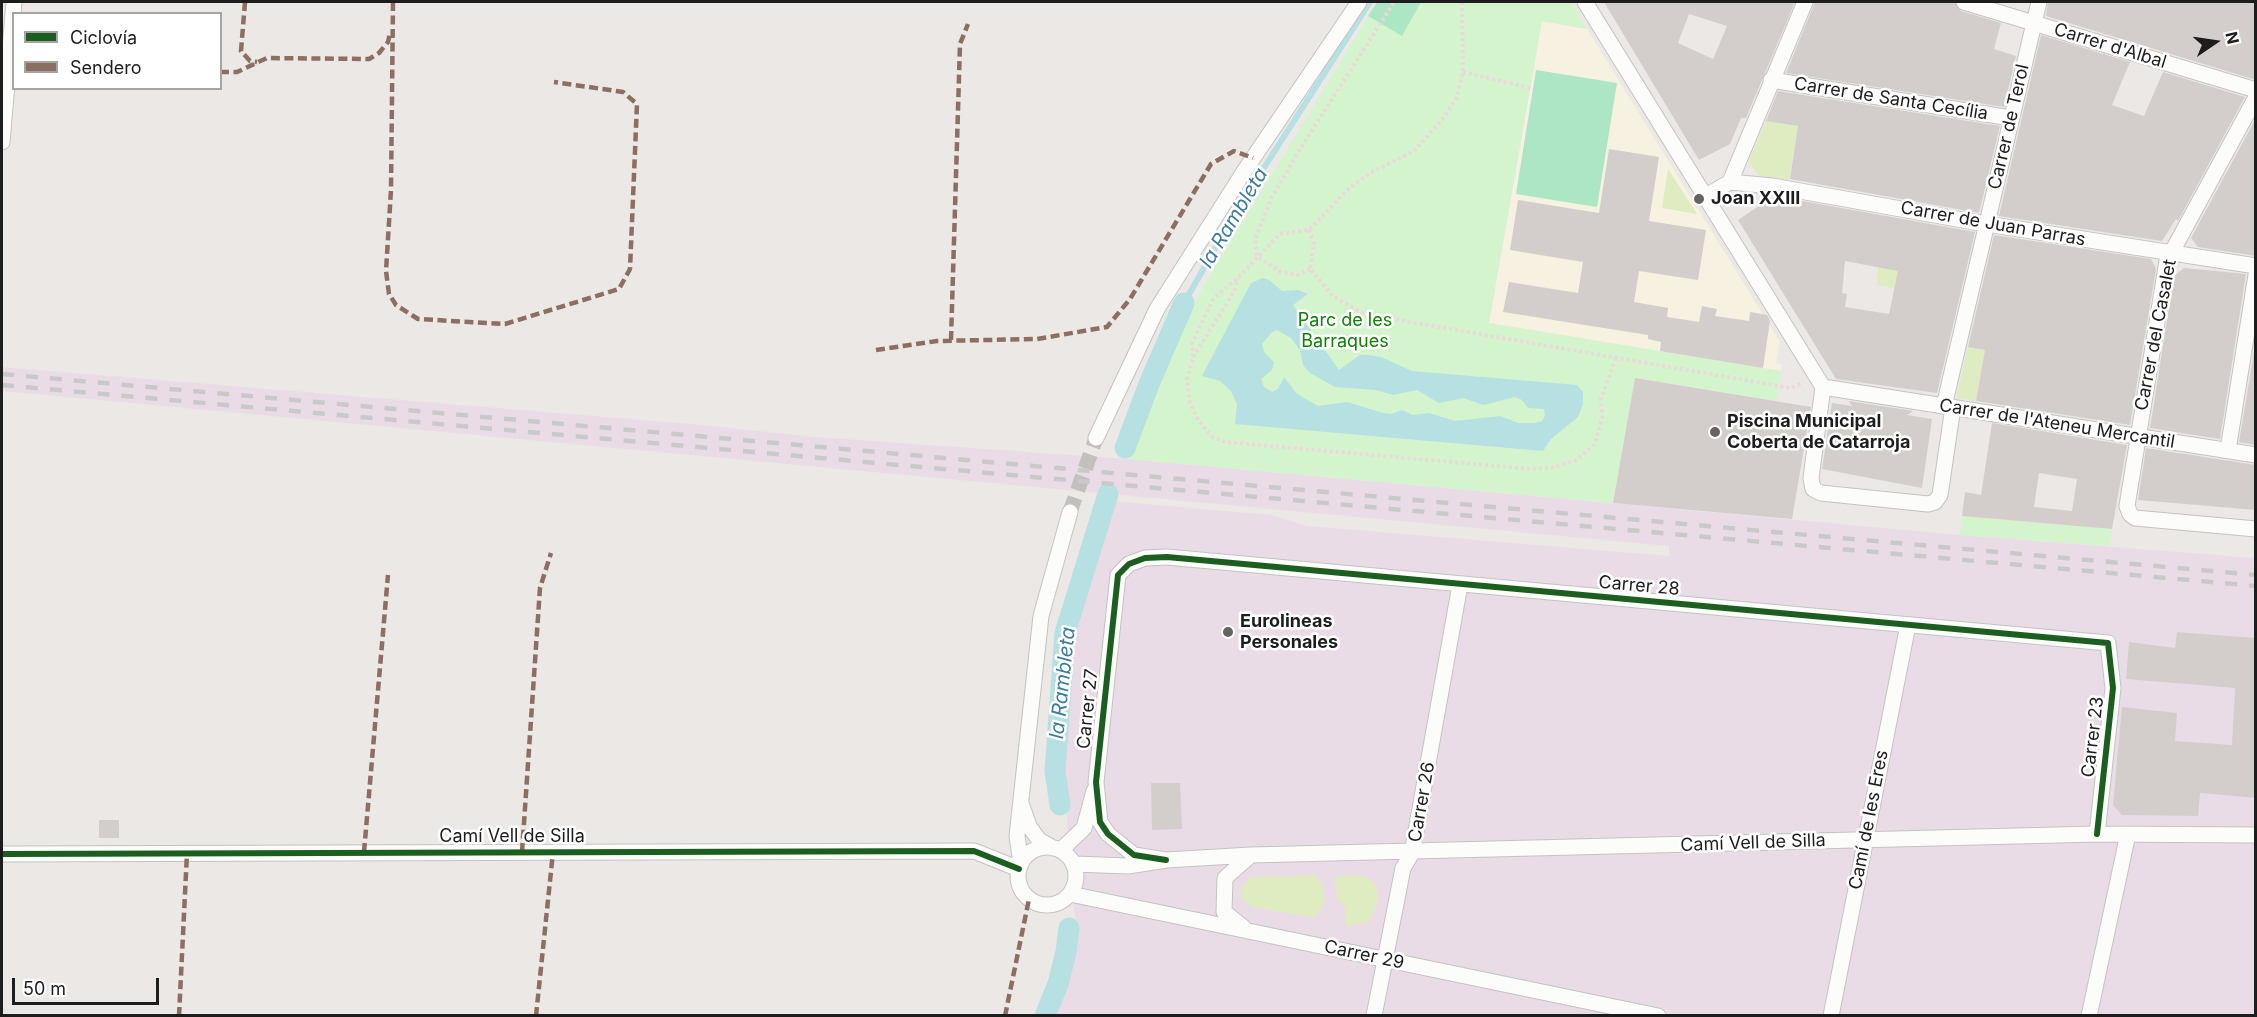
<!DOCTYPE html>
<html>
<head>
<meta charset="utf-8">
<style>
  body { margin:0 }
  #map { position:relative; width:2257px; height:1017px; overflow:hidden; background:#ece8e5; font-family:Inter,sans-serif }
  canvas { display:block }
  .frame { position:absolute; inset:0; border:3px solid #1d1d1d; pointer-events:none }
  .legend { position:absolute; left:12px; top:12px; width:210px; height:78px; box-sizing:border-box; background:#fff; border:2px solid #a5a5a5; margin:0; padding:8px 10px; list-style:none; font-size:18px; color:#1d1d1d }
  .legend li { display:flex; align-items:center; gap:12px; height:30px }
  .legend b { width:30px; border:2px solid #a5a5a5 }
  .north { position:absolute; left:2185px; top:12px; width:60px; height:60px; -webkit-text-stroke:4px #fff; paint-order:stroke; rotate:77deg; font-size:16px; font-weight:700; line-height:24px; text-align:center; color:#1d1d1d }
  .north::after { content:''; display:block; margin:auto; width:21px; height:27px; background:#1d1d1d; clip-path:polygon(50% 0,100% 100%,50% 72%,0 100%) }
  .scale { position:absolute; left:12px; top:978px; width:147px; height:27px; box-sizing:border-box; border:3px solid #1d1d1d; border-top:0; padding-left:8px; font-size:18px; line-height:21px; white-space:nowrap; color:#1d1d1d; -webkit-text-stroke:4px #fff; paint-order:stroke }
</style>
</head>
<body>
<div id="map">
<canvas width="2257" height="1017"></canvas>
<div class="frame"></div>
<ul class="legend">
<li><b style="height:8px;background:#1b5e20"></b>Ciclovía</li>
<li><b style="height:8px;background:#8d6e63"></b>Sendero</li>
</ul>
<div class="north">N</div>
<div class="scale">50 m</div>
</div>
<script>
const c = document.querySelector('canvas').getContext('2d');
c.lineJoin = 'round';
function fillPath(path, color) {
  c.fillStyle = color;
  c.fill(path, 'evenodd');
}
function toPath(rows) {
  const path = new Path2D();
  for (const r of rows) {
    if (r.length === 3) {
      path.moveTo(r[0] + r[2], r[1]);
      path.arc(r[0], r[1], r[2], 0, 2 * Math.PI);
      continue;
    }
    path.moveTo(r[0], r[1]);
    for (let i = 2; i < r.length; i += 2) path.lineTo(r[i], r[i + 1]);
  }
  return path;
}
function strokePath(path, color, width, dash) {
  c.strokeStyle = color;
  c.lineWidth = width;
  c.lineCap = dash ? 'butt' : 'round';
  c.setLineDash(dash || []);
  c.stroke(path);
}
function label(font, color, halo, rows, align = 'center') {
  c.font = font + ' Inter,sans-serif';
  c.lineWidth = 5;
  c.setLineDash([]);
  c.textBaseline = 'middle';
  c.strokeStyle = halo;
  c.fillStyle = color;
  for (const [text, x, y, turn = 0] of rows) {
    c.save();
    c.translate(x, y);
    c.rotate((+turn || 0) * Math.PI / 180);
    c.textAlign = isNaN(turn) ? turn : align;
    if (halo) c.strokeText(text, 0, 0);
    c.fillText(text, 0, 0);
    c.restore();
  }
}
fillPath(toPath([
  [2,367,702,425,814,437,1128,459,1960,535,2255,558,2255,1015,1053,1015,1068,978,1077,941,1063,771,1071,654,1076,624,1091,575,1092,555,1111,501,1271,515,1307,526,1669,556,1669,546,2,391]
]), '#eadce7');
fillPath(toPath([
  [1542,21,1587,29,1780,342,1776,363,1782,365,1781,371,1489,323]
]), '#f6f1e0');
fillPath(toPath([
  [1766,121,1798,126,1789,180,1758,175,1749,161],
  [1668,169,1697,214,1662,208],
  [1882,219,1904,290,1877,285],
  [1968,347,1985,350,1976,401,1956,398],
  [1315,875,1324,887,1323,907,1315,918,1252,907,1243,900,1240,889,1251,877],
  [1356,875,1370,878,1376,886,1379,901,1369,922,1346,926,1346,910,1337,897,1334,877]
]), '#dfebc1');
fillPath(toPath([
  [1377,2,1571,2,1587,29,1542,21,1489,323,1781,371,1776,401,1635,378,1613,503,1128,459,1168,356,1202,289],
  [1962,516,2112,529,2110,546,1960,535]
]), '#d4f4cd');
fillPath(toPath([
  [1377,2,1421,2,1402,36,1368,16],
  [1536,70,1617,83,1597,207,1516,194]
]), '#ade6c4');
fillPath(toPath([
  [1263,278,1269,280,1282,291,1298,290,1308,294,1293,305,1339,370,1360,355,1368,355,1381,357,1412,371,1577,385,1583,392,1583,404,1578,417,1551,439,1543,451,1235,424,1237,404,1231,391,1220,381,1202,376,1251,283],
  [1277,330,1291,338,1300,350,1303,365,1310,373,1335,387,1376,390,1393,395,1417,390,1439,403,1463,398,1484,405,1515,397,1522,400,1528,408,1544,409,1545,416,1542,421,1534,423,1518,423,1500,416,1455,421,1429,413,1413,415,1402,410,1391,414,1383,413,1347,402,1318,406,1297,394,1284,377,1278,389,1272,392,1264,387,1261,379,1272,370,1274,362,1264,352,1262,344,1272,332]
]), '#b6e0e2');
strokePath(toPath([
  [1184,303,1237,210,1370,2]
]), '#b6e0e2', 6);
strokePath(toPath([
  [1125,448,1149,384,1184,303],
  [1060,805,1055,771,1065,633,1108,494],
  [1045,1016,1058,984,1066,952,1069,928]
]), '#b6e0e2', 21);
fillPath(toPath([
  [1604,2,1795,2,1746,118,1741,118,1730,144,1699,160],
  [1689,14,1727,26,1713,59,1678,43],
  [1815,2,1955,2,1961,11,2001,23,1994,49,2016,56,2004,107,1786,73],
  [2048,2,2256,2,2256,80,2046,16],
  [2041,35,2130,62,2112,105,2144,116,2163,72,2245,97,2178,221,2176,219,2162,241,1999,216],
  [1778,91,2000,126,1979,213,1790,179,1798,126,1766,121],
  [2256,118,2256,256,2198,247,2191,238],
  [1609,149,1659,157,1649,221,1706,230,1698,280,1639,271,1634,302,1668,308,1667,317,1699,322,1702,306,1717,309,1715,316,1749,321,1750,312,1767,315,1770,321,1763,368,1660,351,1661,342,1648,339,1648,335,1503,312,1509,282,1578,293,1583,262,1510,250,1518,200,1599,213],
  [1786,198,1975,232,1937,393,1836,379,1738,220,1768,200,1786,203],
  [1845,261,1898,271,1889,314,1845,307,1847,294,1842,293],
  [1994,235,2151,259,2156,269,2130,425,1976,401,1985,350,1968,347],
  [2184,268,2246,274,2220,439,2150,428,2174,276],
  [2256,340,2256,445,2239,442],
  [1635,378,1811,407,1792,519,1613,503],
  [1849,401,1913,411,1907,415,1932,419,1922,488,1822,469,1832,403,1852,406],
  [1992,423,2127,445,2112,529,1962,516,1965,492,1981,495],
  [2039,473,2077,479,2072,511,2034,507],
  [2146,448,2256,465,2256,510,2138,500],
  [2177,632,2256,638,2256,798,2200,793,2198,816,2122,815,2113,805,2122,707,2177,713,2175,741,2232,745,2235,688,2126,679,2129,642,2175,648],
  [1151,783,1180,783,1182,829,1152,830],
  [99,820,119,820,119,838,99,838]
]), '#d3cecc');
strokePath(toPath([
  [1070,512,1096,438]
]), '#c3bfbd', 15, [15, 8]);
const minor = toPath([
  [1585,2,1823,387,1811,478,1813,489,1821,493,1928,504,1935,502,1940,495,1953,407],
  [1964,2,2256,90],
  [1771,80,2011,118],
  [2256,97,2167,261,2127,506,2130,514,2135,518,2256,529],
  [2,142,14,2],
  [1730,182,1772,186,1974,222,2256,266],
  [1706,196,1730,182,1805,2],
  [1823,387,2256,455],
  [1944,406,2039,2],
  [1096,438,1157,309,1245,170,1359,2],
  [2228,450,2256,275],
  [1022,806,1029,826,1039,840,1053,848],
  [1047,876,29],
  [1061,850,1084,828,1094,791],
  [2,854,974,851,1019,869],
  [1166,860,1134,855,1108,834,1100,822,1096,782,1118,575,1129,564,1145,558,1167,557,2108,643,2113,688,2097,834],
  [1021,864,1017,836,1041,616,1070,512],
  [1074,864,1128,866,1166,860,1251,855,2097,834,2256,835],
  [1070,894,1658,1016],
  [1243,927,1224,912,1225,878,1251,855],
  [1374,1016,1403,868,1412,853,1460,585],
  [1831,1016,1908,625],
  [2089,1016,2128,834]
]);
strokePath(minor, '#c4c3c1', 17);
strokePath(toPath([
  [1462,2,1463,72,1457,97,1445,116,1414,151,1370,173,1347,190,1309,230,1280,234,1239,277,1213,299,1192,343,1193,358,1187,379,1190,402,1199,421,1211,436,1225,442,1531,469,1551,468,1577,460,1595,444,1602,418,1601,399,1616,357],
  [1463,72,1530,88],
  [1309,230,1314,244,1310,269,1333,296,1364,314,1791,388,1802,383],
  [1310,269,1297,275,1281,272,1257,256,1255,239,1272,197,1302,146,1394,2],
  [1193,357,1234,292,1238,278]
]), '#ebd8d9', 4, [3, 3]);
strokePath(minor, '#fcfcfb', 15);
strokePath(toPath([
  [2,374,2256,575],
  [2,385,2256,586]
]), '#cac9c9', 4.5, [12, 12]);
strokePath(toPath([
  [245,2,241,51,250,61,257,62],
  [393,2,391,190,386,271,389,294,396,305,418,319,505,324,619,289,630,269,637,104,623,92,554,82],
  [220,72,237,72,267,58,369,59,379,53,388,42,390,33],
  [951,340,960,44,968,24],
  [876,350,937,341,1037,339,1107,327,1130,299,1211,164,1234,151,1253,158],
  [364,852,388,575],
  [522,852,540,588,551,553],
  [179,1016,187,853],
  [536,1016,553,852],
  [1005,1016,1029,899]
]), '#8d6e63', 4.5, [9, 4.5]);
strokePath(toPath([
  [2,854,974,851,1019,869],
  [1166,860,1134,855,1108,834,1100,822,1096,782,1118,575,1129,564,1145,558,1167,557,2108,643,2113,688,2097,834]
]), '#1b5e20', 6);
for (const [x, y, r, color] of [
  [1699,199,6,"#656463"],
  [1715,432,6,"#656463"],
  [1228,632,6,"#656463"]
]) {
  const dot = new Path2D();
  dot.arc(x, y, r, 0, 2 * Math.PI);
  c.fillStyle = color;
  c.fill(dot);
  strokePath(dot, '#fff', 2);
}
label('18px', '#1d1d1d', '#fff', [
  ["Carrer d'Albal",2110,46,17],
  ["Carrer de Santa Cecília",1891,99,9],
  ["Carrer de Terol",2009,127,-77],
  ["Carrer de Juan Parras",1993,224,10],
  ["Carrer del Casalet",2156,335,-79],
  ["Carrer de l'Ateneu Mercantil",2057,424,9],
  ["Carrer 28",1639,586,5],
  ["Carrer 27",1088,709,-84],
  ["Carrer 23",2093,737,-83],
  ["Carrer 26",1422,802,-80],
  ["Camí de les Eres",1869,820,-79],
  ["Camí Vell de Silla",512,837],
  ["Camí Vell de Silla",1753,843,-2],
  ["Carrer 29",1364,955,12]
]);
label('bold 18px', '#1d1d1d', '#fff', [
  ["Joan XXIII",1711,199],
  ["Piscina Municipal",1727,422],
  ["Coberta de Catarroja",1727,443],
  ["Eurolineas",1240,622],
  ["Personales",1240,643]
], 'left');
label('18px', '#0e8204', '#fff', [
  ["Parc de les",1345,321],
  ["Barraques",1345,342]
]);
label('italic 20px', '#3c7b9b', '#fff', [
  ["la Rambleta",1234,218,-59],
  ["la Rambleta",1063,683,-84]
]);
</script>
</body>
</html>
